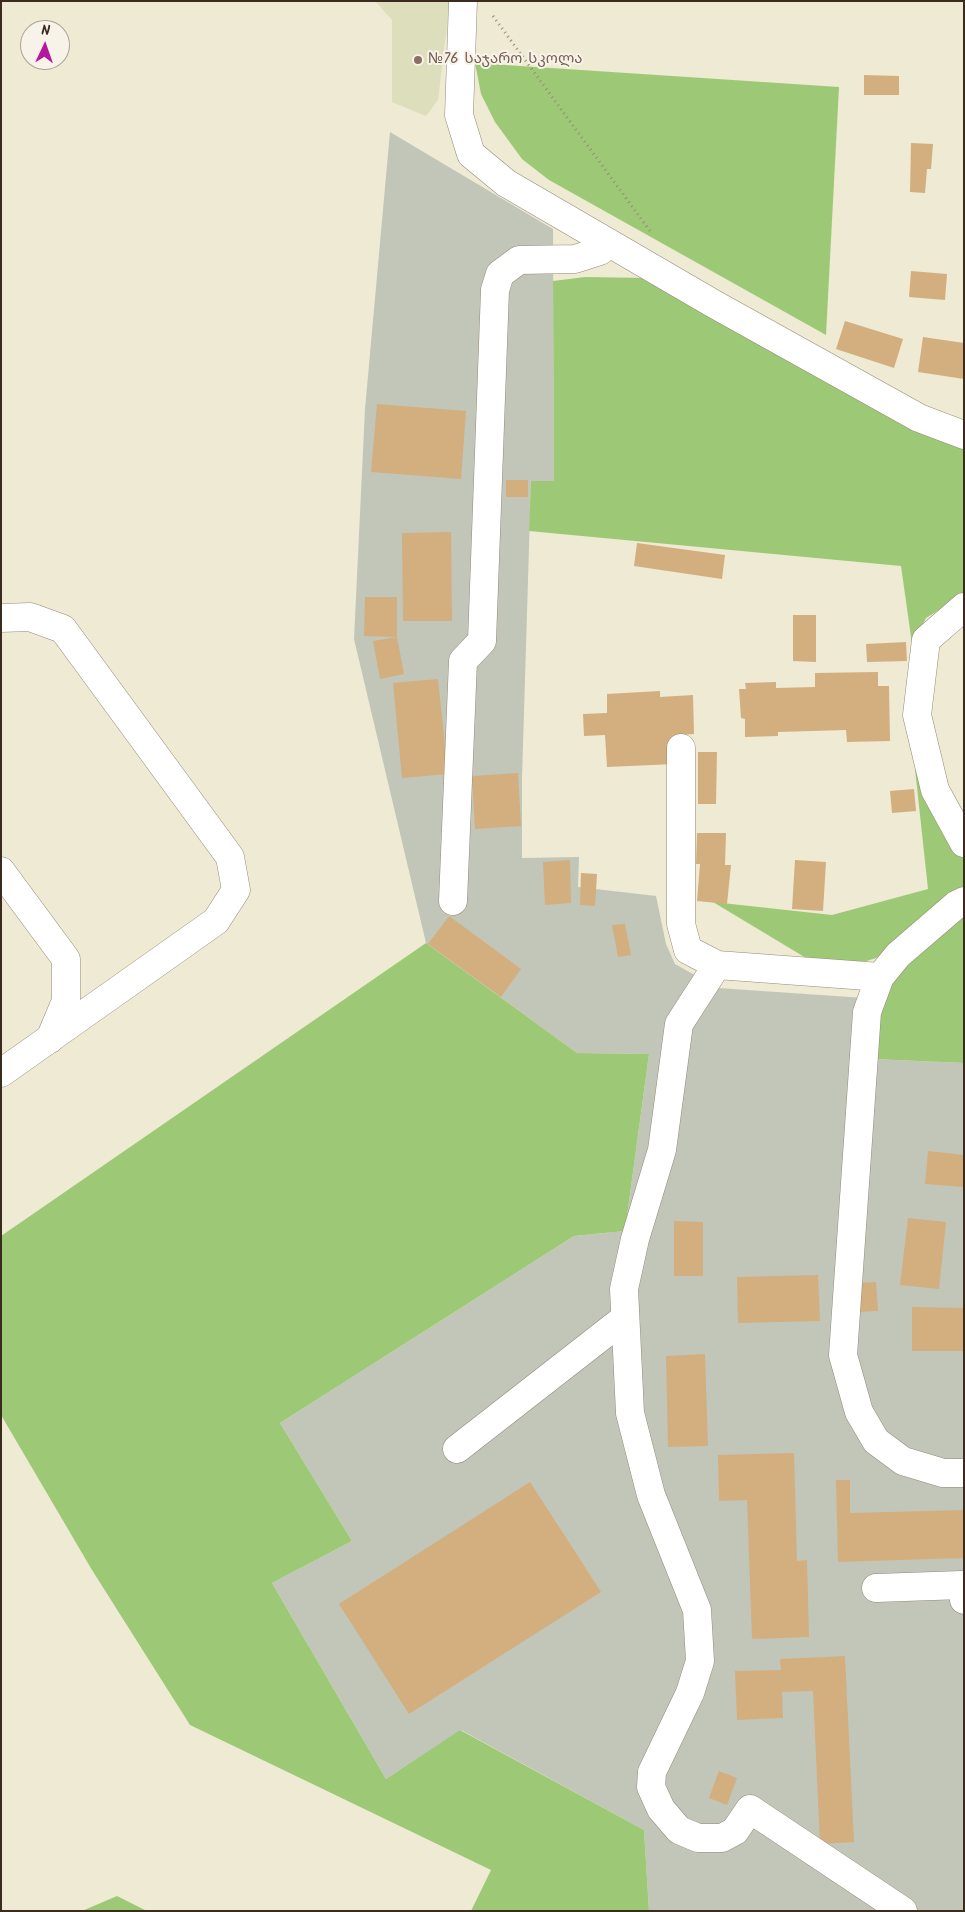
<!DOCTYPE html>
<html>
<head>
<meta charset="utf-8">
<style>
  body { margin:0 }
  #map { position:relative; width:965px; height:1912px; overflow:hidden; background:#efead3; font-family:Kalam,sans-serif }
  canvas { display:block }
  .frame { position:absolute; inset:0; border:2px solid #3b2a1e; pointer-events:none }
  .north { position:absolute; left:20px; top:20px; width:50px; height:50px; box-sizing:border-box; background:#f7f3e8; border:1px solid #aca397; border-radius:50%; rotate:3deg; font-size:14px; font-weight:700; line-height:20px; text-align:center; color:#3b2a1e }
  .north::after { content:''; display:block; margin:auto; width:18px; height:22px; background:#b5179e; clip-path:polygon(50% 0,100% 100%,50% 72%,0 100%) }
</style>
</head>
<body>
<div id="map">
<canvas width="965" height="1912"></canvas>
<div class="frame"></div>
<div class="north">N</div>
</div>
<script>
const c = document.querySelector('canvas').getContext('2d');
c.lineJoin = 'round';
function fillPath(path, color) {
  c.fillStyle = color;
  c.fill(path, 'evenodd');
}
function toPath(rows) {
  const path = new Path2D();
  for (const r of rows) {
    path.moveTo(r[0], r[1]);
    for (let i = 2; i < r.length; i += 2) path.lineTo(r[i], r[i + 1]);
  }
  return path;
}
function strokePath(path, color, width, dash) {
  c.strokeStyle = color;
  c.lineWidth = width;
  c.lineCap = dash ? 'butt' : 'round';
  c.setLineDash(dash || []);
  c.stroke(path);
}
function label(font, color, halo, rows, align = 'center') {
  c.font = font + ' Kalam,"Noto Sans Georgian",sans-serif';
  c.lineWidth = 4;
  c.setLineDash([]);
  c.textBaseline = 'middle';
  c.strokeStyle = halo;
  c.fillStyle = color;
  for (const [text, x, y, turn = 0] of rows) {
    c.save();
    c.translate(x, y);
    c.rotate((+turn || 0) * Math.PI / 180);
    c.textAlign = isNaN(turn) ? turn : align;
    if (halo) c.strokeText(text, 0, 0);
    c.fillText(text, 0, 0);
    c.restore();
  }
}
fillPath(toPath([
  [375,1,450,1,438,100,426,116,392,102,392,20]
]), '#dcdebc');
fillPath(toPath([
  [390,132,553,229,554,482,531,481,522,778,522,858,579,857,578,887,656,896,666,944,675,964,718,988,879,999,873,1059,964,1063,964,1911,649,1911,644,1830,461,1730,386,1779,272,1583,352,1541,280,1423,574,1236,625,1231,649,1054,577,1053,426,943,354,639,365,409]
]), '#c2c6b9');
fillPath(toPath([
  [475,63,839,87,826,335,549,180,522,159,495,122,481,94],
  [585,277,649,278,927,436,964,448,964,597,955,600,926,618,912,644,901,566,529,531,531,481,554,481,553,281],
  [915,769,964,856,964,891,876,958,847,967,816,964,713,902,832,915,928,889],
  [964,911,964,1063,873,1059,879,999,889,975],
  [426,943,577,1053,649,1054,625,1231,574,1236,280,1423,352,1541,272,1583,386,1779,460,1730,644,1830,649,1911,471,1911,491,1870,190,1725,92,1570,1,1415,1,1236],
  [117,1896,147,1911,82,1911]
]), '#9dc976');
fillPath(toPath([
  [864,75,899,76,899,95,864,95],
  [911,143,933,144,931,169,927,169,925,193,910,192],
  [911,271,947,274,945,300,909,297],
  [845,321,903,339,894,368,836,349],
  [923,337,964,343,964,379,918,372],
  [377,404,466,411,461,479,371,472],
  [506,480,528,480,528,497,506,497],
  [451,532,452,621,403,621,402,533],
  [637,543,725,555,722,579,634,566],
  [365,597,397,597,397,637,364,636],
  [793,615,816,615,816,662,793,661],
  [397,637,404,674,380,679,373,641],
  [906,642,907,661,867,662,866,644],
  [878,672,878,686,889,686,890,741,847,742,846,730,778,732,778,736,745,737,745,719,741,718,739,689,746,689,745,683,776,682,776,688,815,687,815,673],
  [438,679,448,774,402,778,393,683],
  [660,691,660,697,693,695,694,734,674,735,675,764,607,767,605,735,584,736,583,714,607,713,607,694],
  [698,752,717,752,716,804,698,804],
  [518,773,521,826,475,829,472,776],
  [914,789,916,811,892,813,890,791],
  [697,833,726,833,725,865,731,865,727,904,697,901,700,864,696,864],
  [570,860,571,903,545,905,543,862],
  [795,860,826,862,823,911,792,909],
  [581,873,597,874,595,906,580,905],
  [449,916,521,969,501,997,428,944],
  [625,924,631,955,618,957,612,925],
  [928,1151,964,1155,964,1187,925,1184],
  [908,1218,946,1222,939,1289,900,1285],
  [674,1221,703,1222,703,1276,674,1276],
  [818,1275,820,1321,738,1323,737,1277],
  [876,1282,878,1311,857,1312,856,1283],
  [912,1307,964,1308,964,1351,912,1351],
  [705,1354,708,1446,668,1447,666,1356],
  [794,1453,797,1561,807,1560,809,1637,752,1639,747,1500,719,1501,718,1455],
  [836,1480,850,1480,850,1513,964,1510,964,1558,838,1562],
  [530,1482,601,1592,409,1714,339,1604],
  [845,1656,854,1842,820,1844,813,1691,782,1692,783,1718,737,1720,735,1671,781,1670,780,1659],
  [719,1771,737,1778,727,1805,709,1798]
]), '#d3ae7f');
const minor = toPath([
  [463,1,459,115,471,154,506,183,714,304,919,418,964,435],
  [964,607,926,640,917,715,935,790,964,843],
  [1,618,30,617,63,629,230,857,236,890,216,921,1,1073],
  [681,748,681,924,688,950,717,965,880,977],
  [1,871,66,959,66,1001,50,1039],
  [453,901,463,661,482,641,495,290,500,274,519,260,575,259,600,251,609,243],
  [964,901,956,905,898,955,880,977,867,1012,843,1355,859,1412,876,1441,903,1461,943,1473,964,1473],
  [717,965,679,1024,662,1150,635,1239,624,1289,630,1413,651,1495,697,1610,700,1661,690,1693,652,1772,651,1787,661,1809,679,1830,698,1838,722,1838,735,1831,750,1809,903,1911],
  [457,1449,625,1318],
  [876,1588,962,1585,964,1600]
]);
strokePath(minor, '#958a78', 29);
strokePath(toPath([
  [493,16,650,231]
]), '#958a78', 3, [1, 4]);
strokePath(minor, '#fff', 28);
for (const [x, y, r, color] of [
  [418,60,5,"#8d6e63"]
]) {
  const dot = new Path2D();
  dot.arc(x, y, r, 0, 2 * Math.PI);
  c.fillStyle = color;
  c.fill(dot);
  strokePath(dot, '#f7f3e8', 2);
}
label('15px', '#785e54', '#f7f3e8', [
  ["№76 საჯარო სკოლა",428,60]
], 'left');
</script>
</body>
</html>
